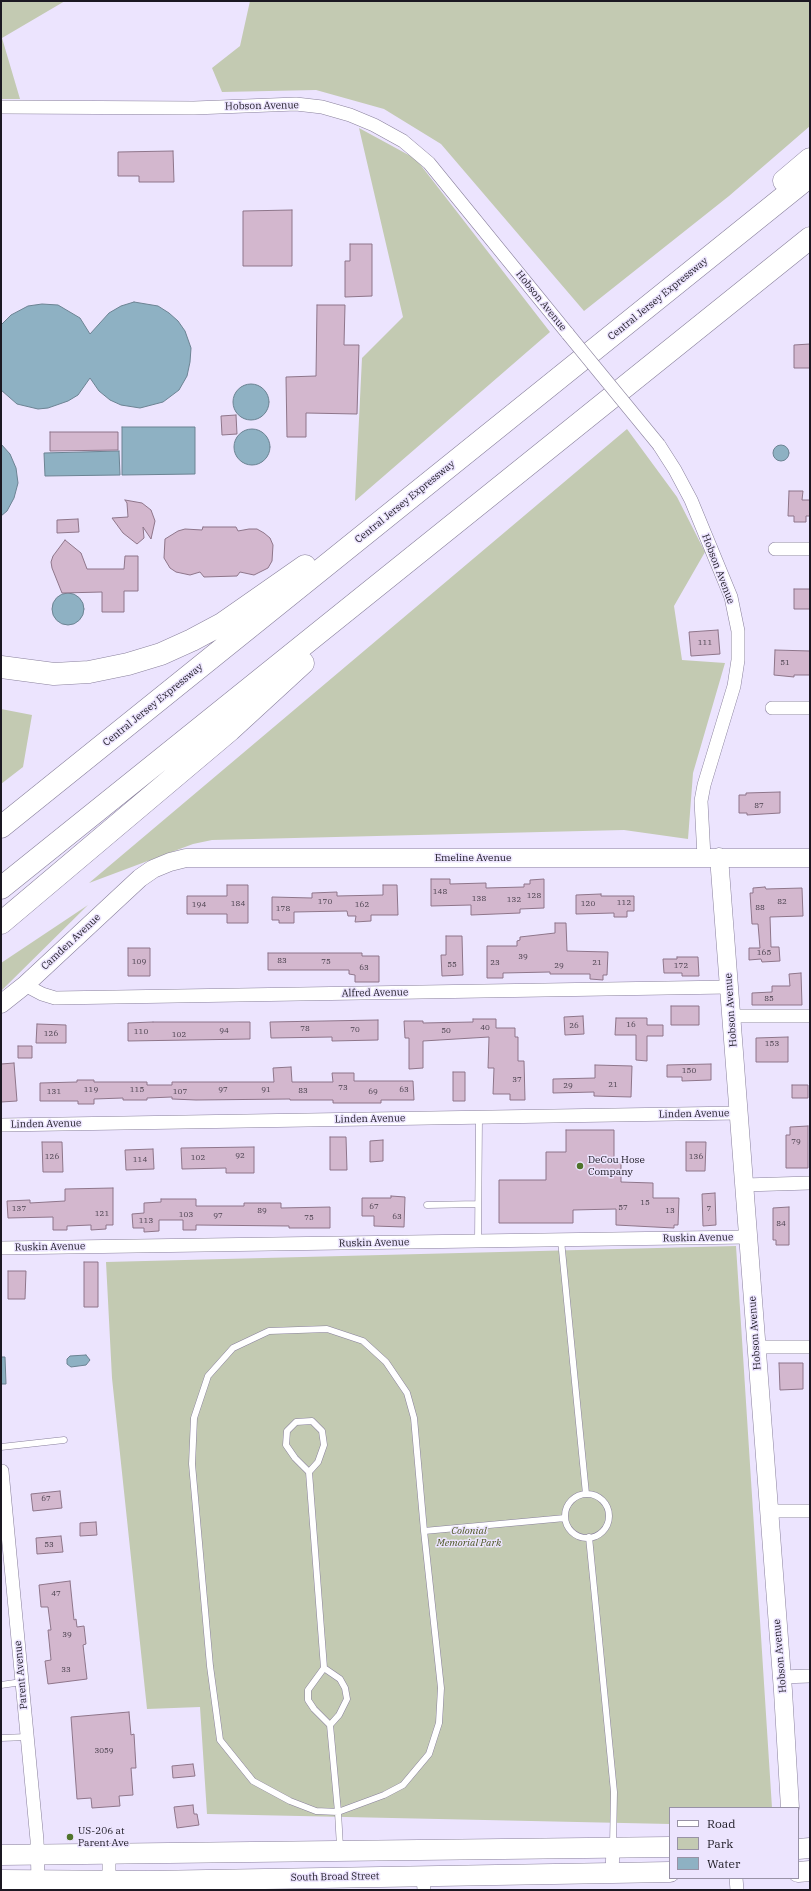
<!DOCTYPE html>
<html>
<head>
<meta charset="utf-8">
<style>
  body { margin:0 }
  #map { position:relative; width:811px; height:1891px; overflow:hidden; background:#ece4fe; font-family:"IBM Plex Serif",serif }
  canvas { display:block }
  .frame { position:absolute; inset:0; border:2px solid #1b1822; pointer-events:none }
  .legend { position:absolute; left:669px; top:1807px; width:130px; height:72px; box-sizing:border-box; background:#ece4fe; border:1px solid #9892a6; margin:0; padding:5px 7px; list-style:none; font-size:12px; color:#1b1822 }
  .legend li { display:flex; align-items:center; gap:8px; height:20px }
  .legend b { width:20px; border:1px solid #9892a6 }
</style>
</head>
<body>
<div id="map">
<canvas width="811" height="1891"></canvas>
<div class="frame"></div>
<ul class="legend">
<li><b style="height:5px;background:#fff"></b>Road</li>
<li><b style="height:11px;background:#c3cab2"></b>Park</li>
<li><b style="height:11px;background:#8eb1c3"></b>Water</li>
</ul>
</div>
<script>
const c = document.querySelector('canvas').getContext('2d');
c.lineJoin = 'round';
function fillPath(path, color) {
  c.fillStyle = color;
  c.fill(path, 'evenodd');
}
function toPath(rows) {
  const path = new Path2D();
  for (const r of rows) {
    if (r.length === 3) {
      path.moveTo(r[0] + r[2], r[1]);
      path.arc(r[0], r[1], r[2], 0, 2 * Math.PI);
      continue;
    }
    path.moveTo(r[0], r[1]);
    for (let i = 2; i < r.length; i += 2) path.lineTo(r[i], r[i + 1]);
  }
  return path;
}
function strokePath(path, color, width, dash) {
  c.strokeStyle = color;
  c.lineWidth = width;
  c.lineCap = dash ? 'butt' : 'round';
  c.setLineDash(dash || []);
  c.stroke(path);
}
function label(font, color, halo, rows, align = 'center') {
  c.font = font + ' "IBM Plex Serif",serif';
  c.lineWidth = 3;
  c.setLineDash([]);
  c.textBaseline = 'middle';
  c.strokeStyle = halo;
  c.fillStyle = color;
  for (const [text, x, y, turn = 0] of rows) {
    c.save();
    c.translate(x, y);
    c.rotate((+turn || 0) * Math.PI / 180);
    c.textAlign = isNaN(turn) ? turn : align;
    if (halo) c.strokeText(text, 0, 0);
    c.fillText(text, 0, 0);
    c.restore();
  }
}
fillPath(toPath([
  [1,1,65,1,2,38,20,99,1,99],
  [250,1,810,1,810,126,729,196,584,311,441,144,384,109,316,90,222,92,212,68,240,46],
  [359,128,416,159,550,332,355,501,362,358,403,317],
  [627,429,677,497,705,552,674,606,682,660,725,663,693,773,688,839,624,830,212,840,193,844,89,883],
  [1,709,32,715,23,767,1,784],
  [88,905,1,991,1,963],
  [736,1246,772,1808,670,1808,670,1824,207,1814,200,1707,147,1709,112,1378,106,1262]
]), '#c3cab2');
const water = toPath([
  [134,302,158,306,169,313,178,321,185,331,191,348,190,362,187,376,179,390,163,402,140,408,121,405,110,400,99,391,90,378,78,395,68,401,48,408,38,409,17,404,1,390,1,325,11,315,28,306,42,304,58,305,80,318,90,334,109,313,121,306,134,302],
  [251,402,18],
  [122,427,195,427,195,474,122,475,122,427],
  [252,447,18],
  [1,444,10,454,16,468,18,483,14,498,7,511,1,516,1,444],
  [781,453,8],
  [119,451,120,475,45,476,44,453,119,451],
  [68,609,16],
  [86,1355,90,1360,86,1365,71,1367,67,1364,67,1359,70,1356,86,1355],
  [1,1357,5,1357,6,1384,1,1384,1,1357]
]);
fillPath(water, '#8eb1c3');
strokePath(water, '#6c8393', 1);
const building = toPath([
  [173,151,174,182,139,182,139,176,118,176,118,152,173,151],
  [292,210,292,266,243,266,243,211,292,210],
  [350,244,372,244,372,296,345,297,345,261,350,261,350,244],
  [317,305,345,305,344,345,359,345,357,414,306,413,306,437,287,437,286,377,316,376,317,305],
  [810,344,810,368,794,368,794,345,810,344],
  [236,415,237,434,222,435,221,416,236,415],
  [50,432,118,432,118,450,50,451,50,432],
  [789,491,803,491,802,500,810,500,810,516,806,516,806,522,794,522,794,516,788,516,789,491],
  [125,500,142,503,151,510,155,521,151,539,143,527,144,538,137,544,123,533,112,518,128,517,127,503,125,500],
  [78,519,79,532,57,533,57,520,78,519],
  [203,527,236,527,238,531,249,529,257,529,264,533,270,538,273,545,272,561,268,568,254,575,240,572,237,576,204,577,200,572,190,575,176,572,170,568,164,558,165,539,178,531,185,529,202,530,203,527],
  [65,540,81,553,87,569,124,569,125,556,138,556,138,591,124,591,124,612,102,612,102,592,62,593,52,568,51,562,53,556,65,540],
  [794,589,810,589,810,609,794,609,794,589],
  [718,630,720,654,691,656,689,632,718,630],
  [775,650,810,651,810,675,794,675,794,677,774,675,775,650],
  [780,792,780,813,747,815,747,813,739,813,739,795,746,795,746,793,780,792],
  [431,879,450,879,450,884,486,883,486,888,524,887,524,884,530,884,530,880,544,879,544,908,520,909,520,913,471,915,471,905,431,906,431,879],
  [227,885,248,885,248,923,227,923,227,914,187,914,187,896,227,896,227,885],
  [383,885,397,885,398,915,371,915,371,921,355,922,356,916,348,916,347,911,294,912,294,923,279,923,279,920,272,920,272,897,312,898,312,893,337,892,337,896,383,895,383,885],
  [765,887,766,889,802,888,803,916,770,917,771,947,779,947,780,961,762,962,761,959,749,960,749,948,760,948,758,924,752,924,750,893,753,893,753,888,765,887],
  [601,894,601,896,634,896,634,911,627,911,627,917,614,917,614,913,576,914,576,895,601,894],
  [555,923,566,923,567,951,608,952,607,975,603,975,603,980,590,979,590,974,550,974,550,972,503,973,503,978,487,978,487,946,517,946,517,941,520,940,520,937,555,933,555,923],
  [446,936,462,936,463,975,442,976,441,955,446,955,446,936],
  [128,948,150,948,150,976,128,976,128,948],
  [268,953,362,953,362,956,379,956,379,982,355,982,355,975,349,974,349,970,268,970,268,953],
  [677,957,698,957,699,976,682,976,682,973,664,973,663,959,677,959,677,957],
  [801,973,802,1005,752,1005,752,993,772,992,772,986,790,986,789,974,801,973],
  [671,1006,699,1006,699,1025,671,1025,671,1006],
  [583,1016,584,1034,565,1035,564,1017,583,1016],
  [616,1018,647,1018,647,1025,663,1025,663,1036,647,1036,647,1061,636,1060,636,1035,615,1035,616,1018],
  [473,1019,496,1019,496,1028,515,1028,515,1037,518,1037,518,1061,524,1061,525,1100,510,1100,510,1094,493,1094,494,1068,488,1068,489,1037,423,1041,423,1068,409,1069,409,1038,405,1038,404,1021,423,1021,423,1023,473,1022,473,1019],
  [378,1020,378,1040,332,1041,332,1037,271,1038,270,1022,378,1020],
  [153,1022,250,1022,250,1039,128,1041,128,1023,153,1022],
  [37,1024,66,1025,66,1043,36,1043,37,1024],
  [788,1037,788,1062,756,1062,756,1038,788,1037],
  [18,1046,32,1046,32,1058,18,1058,18,1046],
  [14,1063,17,1101,1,1102,1,1064,14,1063],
  [711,1064,711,1080,682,1081,682,1077,667,1077,667,1065,711,1064],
  [595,1065,632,1066,631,1097,594,1096,594,1092,553,1093,553,1079,595,1078,595,1065],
  [291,1067,292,1082,333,1082,332,1073,354,1073,354,1081,413,1081,414,1100,381,1100,381,1103,333,1103,333,1100,290,1100,290,1099,196,1100,172,1099,172,1097,147,1098,147,1100,123,1100,123,1098,94,1099,94,1104,78,1104,78,1101,40,1101,40,1083,77,1082,77,1080,94,1080,94,1082,147,1082,147,1085,172,1085,172,1082,274,1082,273,1068,291,1067],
  [453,1072,465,1072,465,1101,453,1101,453,1072],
  [792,1085,808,1085,808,1098,792,1098,792,1085],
  [808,1126,808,1168,786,1168,786,1135,790,1135,790,1127,808,1126],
  [566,1130,614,1130,614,1163,621,1163,621,1182,653,1183,653,1198,679,1198,678,1225,674,1225,674,1228,616,1225,616,1209,573,1210,573,1223,499,1223,499,1180,546,1180,546,1152,566,1152,566,1130],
  [330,1137,346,1137,347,1170,330,1170,330,1137],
  [383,1140,383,1161,370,1162,370,1141,383,1140],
  [42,1142,62,1142,63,1172,43,1172,42,1142],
  [686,1142,706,1142,705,1171,686,1171,686,1142],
  [254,1147,254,1173,226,1173,226,1168,182,1169,181,1148,254,1147],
  [153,1149,154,1169,126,1170,125,1150,153,1149],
  [113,1188,113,1225,106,1225,106,1229,91,1230,91,1225,67,1226,67,1230,53,1230,53,1217,8,1218,7,1201,30,1200,30,1203,65,1201,65,1189,113,1188],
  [715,1193,716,1225,703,1226,702,1194,715,1193],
  [391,1196,405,1197,404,1227,374,1226,374,1216,362,1216,362,1198,391,1198,391,1196],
  [161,1199,196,1199,196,1206,244,1206,244,1203,281,1203,281,1208,330,1207,330,1228,289,1228,289,1226,196,1225,196,1230,183,1230,183,1220,159,1220,159,1231,144,1232,144,1228,133,1228,132,1214,144,1213,144,1203,161,1202,161,1199],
  [789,1207,789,1245,776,1245,776,1240,773,1240,773,1208,789,1207],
  [84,1262,98,1262,98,1307,84,1307,84,1262],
  [8,1271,26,1271,25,1299,8,1299,8,1271],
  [779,1363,803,1363,803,1389,780,1390,779,1363],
  [60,1491,62,1508,33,1511,31,1494,60,1491],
  [96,1522,97,1535,80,1536,80,1523,96,1522],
  [61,1536,63,1552,37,1554,36,1538,61,1536],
  [70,1581,74,1620,76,1619,77,1627,84,1626,86,1644,83,1645,87,1679,48,1684,45,1661,51,1660,48,1630,51,1630,48,1607,41,1607,39,1585,70,1581],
  [129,1712,131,1735,134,1734,136,1768,131,1768,133,1795,119,1796,120,1806,92,1808,91,1798,77,1799,71,1717,129,1712],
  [193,1764,195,1776,173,1778,172,1766,193,1764],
  [193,1805,194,1814,197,1814,199,1825,177,1828,174,1807,193,1805]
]);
fillPath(building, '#d3b7ce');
strokePath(building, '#8e758a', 1);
const lane = toPath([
  [427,1205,478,1204],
  [561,1240,586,1494],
  [478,1241,479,1117],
  [1,1447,64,1440],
  [309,1472,318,1462,324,1445,322,1431,312,1421,296,1422,287,1431,286,1445,295,1458,309,1472,324,1668,308,1690,308,1700,314,1709,330,1725,338,1812,384,1795,403,1785,429,1754,439,1723,441,1688,424,1531],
  [587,1516,22],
  [589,1537,614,1792,613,1845],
  [324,1668,340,1679,345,1688,347,1699,339,1715,330,1725],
  [1,1685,22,1682],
  [1,1738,27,1737],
  [340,1847,338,1812,316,1811,290,1801,253,1781,220,1740,210,1666,192,1464,194,1418,208,1376,233,1348,269,1331,327,1329,363,1341,386,1362,407,1393,414,1418,424,1531,565,1518]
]);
const street = toPath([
  [1,107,194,108,296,104,322,107,350,115,374,125,403,141,429,163,568,334],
  [659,445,675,470,691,500,731,597,738,631,738,660,734,686,704,785,701,801,704,857],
  [775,549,810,549],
  [772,708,810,708],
  [25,985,42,994,55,998,729,987],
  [731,1016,810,1016],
  [1,1125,738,1113],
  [744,1185,810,1183],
  [1,1248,748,1237],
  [756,1347,810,1347],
  [2,1471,37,1840,38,1880],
  [769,1511,810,1511],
  [781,1677,810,1676],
  [109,1855,109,1887],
  [612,1873,613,1848],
  [423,1876,424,1890],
  [736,1878,737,1890]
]);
const secondary = toPath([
  [719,857,783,1691,790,1808],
  [1,1004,25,985,140,878,153,869,170,862,186,858,810,858]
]);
const primary = toPath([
  [798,1849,810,1848],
  [1,1855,670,1847],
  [798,1872,810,1871],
  [1,1880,149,1881,670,1872]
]);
const highway = toPath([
  [784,181,810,159],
  [1,667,54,674,89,672,128,664,161,654,192,640,222,624,305,566],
  [1,827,810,176],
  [1,888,810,238],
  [1,923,230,730,303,663]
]);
strokePath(lane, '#89809c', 7);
strokePath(street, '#89809c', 14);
strokePath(secondary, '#89809c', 19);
strokePath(primary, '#89809c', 21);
strokePath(highway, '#89809c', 23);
strokePath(lane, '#fff', 6);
strokePath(street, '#fff', 13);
strokePath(secondary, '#fff', 18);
strokePath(primary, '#fff', 20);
strokePath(highway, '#fff', 22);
const streetBridge = toPath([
  [568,334,659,445]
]);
strokePath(streetBridge, '#89809c', 14, []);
strokePath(streetBridge, '#fff', 13);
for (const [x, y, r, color] of [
  [580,1166,4,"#4f732b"],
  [70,1837,4,"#4f732b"]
]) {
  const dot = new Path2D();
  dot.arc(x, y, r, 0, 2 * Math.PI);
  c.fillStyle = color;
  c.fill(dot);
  strokePath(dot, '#ece4fe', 1.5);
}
label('8px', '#49404d', null, [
  ["111",705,643],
  ["51",785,663],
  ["87",759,806],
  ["148",440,892],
  ["128",534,896],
  ["138",479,899],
  ["132",514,900],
  ["170",325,902],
  ["82",782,902],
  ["112",624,903],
  ["184",238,904],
  ["120",588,904],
  ["194",199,905],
  ["162",362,905],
  ["88",760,908],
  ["178",283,909],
  ["165",764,953],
  ["39",523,957],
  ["83",282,961],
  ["109",139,962],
  ["75",326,962],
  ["23",495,963],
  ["21",597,963],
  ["55",452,965],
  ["29",559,966],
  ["172",681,966],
  ["63",364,968],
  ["85",769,999],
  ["16",631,1025],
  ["26",574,1026],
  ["40",485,1028],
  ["78",305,1029],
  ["70",355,1030],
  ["94",224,1031],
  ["50",446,1031],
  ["110",141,1032],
  ["126",51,1034],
  ["102",179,1035],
  ["153",772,1044],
  ["150",689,1071],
  ["37",517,1080],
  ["21",613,1085],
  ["29",568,1086],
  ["73",343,1088],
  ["119",91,1090],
  ["115",137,1090],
  ["97",223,1090],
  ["91",266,1090],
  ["63",404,1090],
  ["83",303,1091],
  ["131",54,1092],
  ["107",180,1092],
  ["69",373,1092],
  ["79",796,1142],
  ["92",240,1156],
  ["126",52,1157],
  ["136",696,1157],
  ["102",198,1158],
  ["114",140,1160],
  ["15",645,1203],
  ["67",374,1207],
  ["57",623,1208],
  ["137",19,1209],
  ["7",709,1209],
  ["89",262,1211],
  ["13",670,1211],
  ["121",102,1214],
  ["103",186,1215],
  ["97",218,1216],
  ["63",397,1217],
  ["75",309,1218],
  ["113",146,1221],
  ["84",781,1224],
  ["67",46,1499],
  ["53",49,1545],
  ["47",56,1594],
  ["39",67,1635],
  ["33",66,1670],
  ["3059",104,1751]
]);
label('10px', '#1b1822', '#ece4fe', [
  ["Hobson Avenue",262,106,-1],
  ["Central Jersey Expressway",658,299,-39],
  ["Hobson Avenue",541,301,51],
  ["Central Jersey Expressway",405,502,-39],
  ["Hobson Avenue",718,569,69],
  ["Central Jersey Expressway",153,705,-39],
  ["Emeline Avenue",473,858],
  ["Camden Avenue",71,942,-43],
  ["Alfred Avenue",375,993,-1],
  ["Hobson Avenue",731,1010,-94],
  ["Linden Avenue",694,1114,-1],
  ["Linden Avenue",370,1119,-1],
  ["Linden Avenue",46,1124,-1],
  ["Ruskin Avenue",698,1238,-1],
  ["Ruskin Avenue",374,1243,-1],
  ["Ruskin Avenue",50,1247,-1],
  ["Hobson Avenue",755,1333,-94],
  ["Hobson Avenue",780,1656,-95],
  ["Parent Avenue",21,1675,-95],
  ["South Broad Street",335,1877,-1]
]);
label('10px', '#1b1822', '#ece4fe', [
  ["DeCou Hose",588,1160],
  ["Company",588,1172],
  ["US-206 at",78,1831],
  ["Parent Ave",78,1843]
], 'left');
label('italic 10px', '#4b5521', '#ece4fe', [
  ["Colonial",469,1531],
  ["Memorial Park",469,1543]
]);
</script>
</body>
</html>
